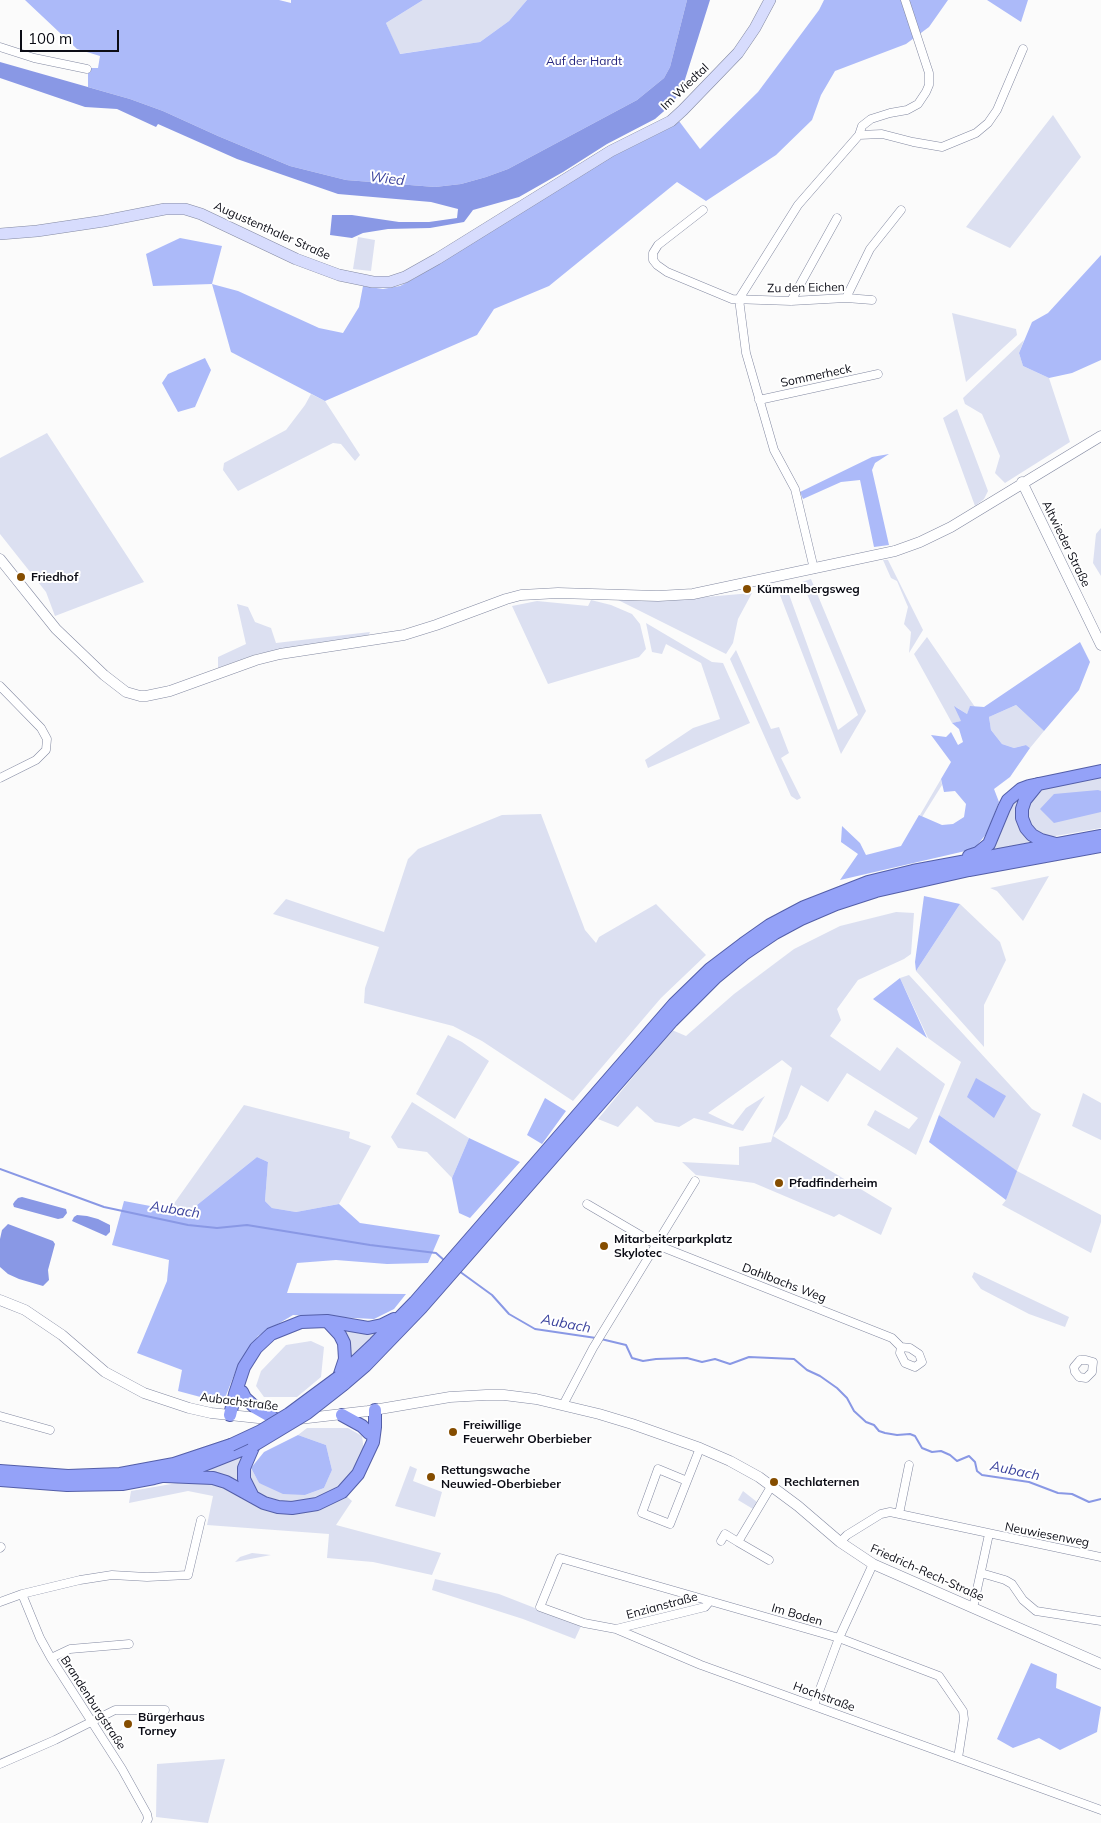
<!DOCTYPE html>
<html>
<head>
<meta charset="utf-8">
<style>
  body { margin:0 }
  #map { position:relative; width:1101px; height:1823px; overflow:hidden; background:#fbfbfb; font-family:Mulish,sans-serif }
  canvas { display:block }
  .scale { position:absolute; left:20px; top:30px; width:99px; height:22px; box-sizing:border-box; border:2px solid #0b0c15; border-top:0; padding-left:6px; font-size:15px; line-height:18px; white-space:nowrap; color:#0b0c15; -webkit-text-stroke:4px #fff; paint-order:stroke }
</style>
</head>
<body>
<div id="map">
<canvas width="1101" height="1823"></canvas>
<div class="scale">100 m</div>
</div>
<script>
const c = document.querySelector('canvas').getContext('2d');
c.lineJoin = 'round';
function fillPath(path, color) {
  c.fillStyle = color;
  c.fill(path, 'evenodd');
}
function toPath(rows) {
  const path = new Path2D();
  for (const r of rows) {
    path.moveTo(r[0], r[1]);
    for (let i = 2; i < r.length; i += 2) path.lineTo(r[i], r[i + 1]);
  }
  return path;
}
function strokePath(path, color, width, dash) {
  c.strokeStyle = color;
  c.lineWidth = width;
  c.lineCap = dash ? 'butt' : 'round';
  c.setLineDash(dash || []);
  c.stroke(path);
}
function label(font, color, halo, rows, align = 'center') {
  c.font = font + ' Mulish,sans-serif';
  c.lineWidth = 4;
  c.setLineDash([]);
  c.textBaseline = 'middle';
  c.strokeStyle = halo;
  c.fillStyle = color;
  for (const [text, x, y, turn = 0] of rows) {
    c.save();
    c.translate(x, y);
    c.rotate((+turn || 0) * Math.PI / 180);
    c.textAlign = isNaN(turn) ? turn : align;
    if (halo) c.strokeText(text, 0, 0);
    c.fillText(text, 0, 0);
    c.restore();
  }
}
fillPath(toPath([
  [423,0,527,0,509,21,480,42,399,54,386,23],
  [1053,115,1081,157,1010,248,966,227],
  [358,237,375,240,371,271,353,269],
  [952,313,1016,329,1017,335,966,382],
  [1024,340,1019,353,1023,366,1049,378,1070,442,1005,483,995,473,1000,456,982,414,965,404,963,398],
  [311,394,325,401,360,455,355,461,341,444,333,443,238,491,223,470,224,463,286,430,305,405],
  [957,409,988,491,984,499,975,506,943,418],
  [47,433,144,582,55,616,46,592,0,534,0,458],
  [1101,528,1101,576,1093,563,1096,534],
  [883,560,888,560,923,630,909,653,911,632,904,624,908,607,897,581,891,578],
  [811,579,866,711,841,754,778,590,786,586,838,730,858,715,802,582],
  [752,593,738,619,733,643,726,654,618,600,694,598],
  [591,600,611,605,632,614,640,624,646,649,639,657,548,684,512,606,537,601,588,606],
  [237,604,248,607,255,622,271,628,276,643,370,632,368,636,257,654,218,668,218,657,246,644],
  [646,623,712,662,723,663,750,723,648,768,645,760,693,728,720,719,701,663,666,644,662,654,652,652],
  [927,637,975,707,970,707,967,714,956,707,962,721,952,723,914,654],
  [736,650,771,729,779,727,789,753,781,758,801,798,797,800,791,796,730,659],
  [1016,705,1044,731,1030,748,1026,745,1014,748,1002,744,991,730,989,717],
  [1101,776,1101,828,1050,837,1037,834,1030,828,1025,809,1042,788],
  [941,779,942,785,922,817,920,815],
  [1024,791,1019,804,1035,841,986,852,1004,815],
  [541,814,585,930,596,943,599,937,656,904,706,955,661,998,573,1101,482,1041,453,1026,364,1003,365,988,379,947,273,914,286,899,384,932,408,859,418,849,502,815],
  [1049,876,1023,921,997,891,990,888],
  [960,904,1000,942,1006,960,984,1005,984,1047,916,971],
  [896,912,914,913,911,954,904,959,858,980,837,1009,841,1020,830,1036,880,1071,897,1047,945,1084,916,1155,867,1125,875,1110,909,1129,918,1118,847,1073,828,1102,801,1085,787,1118,773,1136,892,1208,881,1235,839,1214,834,1217,754,1183,696,1175,682,1162,739,1165,739,1147,771,1142,792,1068,782,1060,708,1113,733,1125,746,1108,765,1096,743,1131,694,1118,679,1127,655,1122,637,1106,618,1127,598,1119,672,1030,686,1036,734,994,794,949,840,926],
  [909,975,1032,1109,1041,1114,1017,1171,1101,1215,1101,1222,1091,1253,1002,1205,1006,1200,1016,1171,939,1115,961,1062,928,1038,900,978],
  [448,1035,462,1042,489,1061,455,1119,416,1094],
  [1083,1093,1101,1103,1101,1140,1072,1126],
  [412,1102,469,1138,452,1178,427,1152,398,1148,391,1137],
  [244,1105,350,1132,349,1138,371,1146,339,1204,296,1212,272,1208,265,1201,268,1162,257,1157,187,1213,168,1212],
  [974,1272,1069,1317,1065,1327,1029,1314,981,1289,972,1277],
  [333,1325,379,1329,348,1362],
  [311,1341,324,1347,321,1377,297,1397,264,1397,256,1386,261,1371,286,1345],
  [307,1428,348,1428,362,1436,364,1451,355,1470,344,1484,318,1501,296,1504,268,1498,255,1491,248,1480,251,1468,259,1483,305,1495,324,1488,332,1470,326,1445,298,1435],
  [245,1455,245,1488,202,1472],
  [410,1466,417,1469,413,1481,442,1492,435,1517,395,1506],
  [201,1481,225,1486,263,1507,345,1495,352,1501,336,1525,441,1553,432,1575,373,1562,327,1558,329,1534,207,1525,213,1496,188,1491,129,1503,131,1491,183,1482],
  [743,1491,757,1502,753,1509,738,1500],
  [252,1553,271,1555,235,1562,240,1557],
  [435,1579,499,1594,581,1626,575,1639,523,1619,432,1590],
  [225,1759,208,1823,156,1817,157,1764]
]), '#dce0f1');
fillPath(toPath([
  [25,0,279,0,291,3,291,0,423,0,386,23,400,54,480,42,509,21,527,0,687,0,670,67,664,78,637,100,508,169,486,177,461,184,435,187,346,180,290,166,218,136,163,111,130,99,88,87,88,68,98,68,100,56,77,49],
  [824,0,948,0,929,27,906,44,835,71,821,95,812,120,776,155,706,201,677,182,549,286,494,309,477,335,325,401,231,352,212,284,153,286,146,254,180,238,222,246,212,284,238,291,319,328,343,333,359,307,363,286,383,289,400,286,415,278,610,157,679,121,700,149,758,92,819,10],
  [987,0,1028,0,1021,22],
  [1101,255,1101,360,1072,373,1049,378,1023,366,1019,353,1032,322,1048,313],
  [205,358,211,370,195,407,178,412,162,383,168,374],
  [889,454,875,463,872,470,889,545,874,547,860,480,841,482,803,499,800,492,872,457],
  [1080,642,1090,662,1079,690,1044,731,1016,705,989,717,991,730,1002,744,1014,748,1026,745,1030,748,1010,777,994,789,999,802,987,833,974,849,840,880,858,854,841,842,842,826,860,843,866,855,901,846,919,815,942,825,953,824,964,817,966,804,955,791,944,792,941,779,951,762,931,735,946,737,951,732,958,745,963,742,959,729,952,723,961,721,954,706,967,714,970,706,984,707],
  [1098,790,1101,791,1101,812,1054,823,1040,809,1054,794],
  [924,896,960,904,916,971,915,962],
  [900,978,927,1038,873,999],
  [976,1078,1006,1096,994,1118,967,1097],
  [545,1098,566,1111,542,1144,527,1135],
  [939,1115,1017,1171,1006,1200,929,1142],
  [469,1138,520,1162,470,1218,459,1213,452,1178],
  [257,1157,268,1162,265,1201,272,1208,296,1212,339,1204,360,1223,440,1235,428,1263,387,1264,336,1260,297,1263,287,1293,406,1294,394,1309,374,1319,293,1315,258,1336,236,1370,223,1403,178,1391,182,1370,137,1353,167,1281,169,1260,112,1245,124,1201,187,1213],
  [298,1435,326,1445,332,1470,324,1488,305,1495,283,1494,259,1483,251,1468,264,1452],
  [1031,1663,1057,1674,1056,1688,1101,1707,1097,1732,1060,1750,1039,1738,1013,1748,997,1739]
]), '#acbaf9');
fillPath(toPath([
  [687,0,710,0,682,89,671,105,655,119,607,144,563,172,519,197,473,210,464,222,430,228,388,229,363,233,352,238,330,235,332,215,352,215,399,222,429,222,457,218,458,209,431,202,338,194,237,159,158,124,156,127,117,109,85,107,0,78,0,62,130,99,163,111,218,136,290,166,346,180,435,187,461,184,486,177,508,169,637,100,664,78,670,67],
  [22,1197,66,1209,67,1213,63,1218,58,1219,14,1207,13,1204,15,1201,18,1198],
  [77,1215,87,1216,98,1219,110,1225,110,1232,106,1236,72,1221,74,1217],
  [8,1224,53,1241,55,1244,48,1270,49,1280,43,1286,19,1279,8,1274,0,1267,0,1239,2,1230]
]), '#8998e5');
strokePath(toPath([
  [0,1169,104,1207,188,1225,217,1228,247,1225,370,1245,436,1253,445,1261],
  [459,1271,492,1295,509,1314,535,1329,596,1338],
  [601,1339,626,1345,632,1358,643,1361,656,1359,687,1358,702,1362,715,1359,730,1364,749,1357,794,1359,807,1370,820,1376,837,1388,847,1398,854,1411,866,1422,874,1425,879,1431,885,1433,897,1435,910,1434,915,1436,922,1448,932,1452,941,1451,950,1455,957,1461,969,1456,975,1462,977,1471,982,1475,1029,1482,1058,1493,1072,1494,1089,1502,1101,1499]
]), '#8998e5', 2);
const minor = toPath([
  [0,47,34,58,87,69],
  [859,135,882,134,913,142,942,147,976,133,988,123,997,110,1023,49],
  [703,210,658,245,653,253,653,260,657,265,667,272,732,299,791,301,846,298,872,300],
  [846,298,870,249,901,210],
  [791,301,837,218],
  [759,400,878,374],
  [814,569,795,489,774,450,746,353,739,299,798,205,859,135,862,126,871,119,890,113,907,110,918,104,926,92,929,85,929,73,905,0],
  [0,686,41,728,47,739,46,750,36,760,0,778],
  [587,1204,657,1245,892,1338,901,1347,910,1348,919,1354,922,1362,915,1367,905,1363,900,1353,901,1347],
  [1080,1360,1086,1360,1093,1362,1092,1372,1086,1378,1079,1377,1075,1372,1074,1367,1080,1360],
  [563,1405,593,1348,695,1181],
  [0,1416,50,1430],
  [687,1481,658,1469,642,1513,670,1524,700,1448],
  [899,1514,909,1465],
  [721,1541,725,1534,738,1542],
  [840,1542,847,1535,881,1514,890,1512,1101,1557],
  [0,1548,1,1547],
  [769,1560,738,1542,772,1485],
  [981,1573,1005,1580,1012,1584,1023,1600,1036,1611,1101,1621],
  [22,1594,40,1638,51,1658,122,1769,147,1814,148,1819,146,1823],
  [0,1602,22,1594,80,1580,112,1575,147,1577,188,1575,201,1520],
  [973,1608,989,1534],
  [616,1629,705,1607,710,1601],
  [51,1658,70,1649,129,1644],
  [814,1705,839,1638,873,1564],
  [958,1758,964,1719,963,1711,939,1676,839,1638,560,1558,540,1607,584,1623,616,1629,701,1665,1101,1810],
  [0,1764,55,1740,115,1710,165,1710]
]);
const tertiary = toPath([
  [1022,482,1101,645],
  [0,559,56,629,104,675,126,692,140,696,146,696,170,691,256,660,280,654,404,635,436,625,506,599,521,595,558,593,658,596,693,594,895,551,920,542,951,527,1101,436],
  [0,1300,25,1310,62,1335,105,1372,144,1393,189,1408,211,1413,277,1420],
  [299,1419,368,1411,450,1397,486,1395,504,1395,536,1399,599,1414,632,1424,700,1448,730,1461,759,1477,798,1506,840,1542,873,1564,1101,1664]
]);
const secondary = toPath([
  [0,234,37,231,104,221,165,209,185,209,201,214,296,259,339,275,373,282,390,282,405,277,437,259,611,151,671,121,683,110,738,53,755,28,770,0]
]);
const trunk = toPath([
  [1038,784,1025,800,1022,809,1022,818,1026,828,1032,835,1041,840,1056,844],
  [969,856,978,853,989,844,1004,808,1008,800,1021,789,1029,786,1101,771],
  [327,1321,340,1335,344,1343,345,1359,339,1377],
  [339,1377,375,1343,415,1302,674,1004,710,969,743,944,770,925,804,907,868,882,913,871,1101,836],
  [344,1384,365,1366,421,1308,672,1021,716,977,744,954,775,933,801,919,836,904,876,891,969,870,1101,846],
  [242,1392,245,1398,256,1408,277,1420],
  [230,1415,235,1394,244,1367,256,1348,271,1334,301,1322,327,1321,368,1328,382,1325,394,1319],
  [342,1415,362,1426,369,1433],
  [0,1471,68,1476,120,1474,174,1464,231,1445],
  [165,1476,213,1478,226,1482,264,1503,278,1507,292,1508,317,1504,342,1492,358,1474,373,1442,375,1427,375,1410],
  [0,1480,67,1485,122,1484,154,1478,196,1468,254,1445],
  [253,1497,244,1479,244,1468,254,1445]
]);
strokePath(minor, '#8389a1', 9);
strokePath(tertiary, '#8389a1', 11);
strokePath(secondary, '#8389a1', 12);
strokePath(trunk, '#535ea8', 14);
strokePath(minor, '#fff', 8);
strokePath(tertiary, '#fff', 10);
strokePath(secondary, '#d7dcfd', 11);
strokePath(trunk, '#94a2f8', 12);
const trunkBridge = toPath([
  [231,1445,261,1431,289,1414,339,1377],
  [254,1445,307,1413,344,1384]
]);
strokePath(trunkBridge, '#535ea8', 14, []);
strokePath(trunkBridge, '#94a2f8', 12);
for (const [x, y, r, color] of [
  [21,577,5,"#854d00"],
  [747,589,5,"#854d00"],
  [779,1183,5,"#854d00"],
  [604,1246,5,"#854d00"],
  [453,1432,5,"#854d00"],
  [431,1477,5,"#854d00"],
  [774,1482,5,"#854d00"],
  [128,1724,5,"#854d00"]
]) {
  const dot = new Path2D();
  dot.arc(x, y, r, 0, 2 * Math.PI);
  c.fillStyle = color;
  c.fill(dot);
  strokePath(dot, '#fff', 2);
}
label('12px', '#26277f', '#fff', [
  ["Auf der Hardt",584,61]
]);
label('12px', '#0b0c15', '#fff', [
  ["Im Wiedtal",685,87,-44],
  ["Augustenthaler Straße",272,231,24],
  ["Zu den Eichen",806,288,-1],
  ["Sommerheck",816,376,-12],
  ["Altwieder Straße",1066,544,64],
  ["Dahlbachs Weg",784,1283,21],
  ["Aubachstraße",239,1402,7],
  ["Neuwiesenweg",1047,1535,11],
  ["Friedrich-Rech-Straße",927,1573,24],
  ["Enzianstraße",662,1606,-15],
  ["Im Boden",797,1615,16],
  ["Hochstraße",824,1697,20],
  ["Brandenburgstraße",93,1703,57]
]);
label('bold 12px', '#0b0c15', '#fff', [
  ["Friedhof",31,577],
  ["Kümmelbergsweg",757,589],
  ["Pfadfinderheim",789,1183],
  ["Mitarbeiterparkplatz",614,1239],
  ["Skylotec",614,1253],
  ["Freiwillige",463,1425],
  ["Feuerwehr Oberbieber",463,1439],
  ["Rettungswache",441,1470],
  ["Neuwied-Oberbieber",441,1484],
  ["Rechlaternen",784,1482],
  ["Bürgerhaus",138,1717],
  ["Torney",138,1731]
], 'left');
label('italic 14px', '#3c449e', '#fff', [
  ["Wied",387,179,7],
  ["Aubach",175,1210,9],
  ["Aubach",566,1324,11],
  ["Aubach",1015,1471,12]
]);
</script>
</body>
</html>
